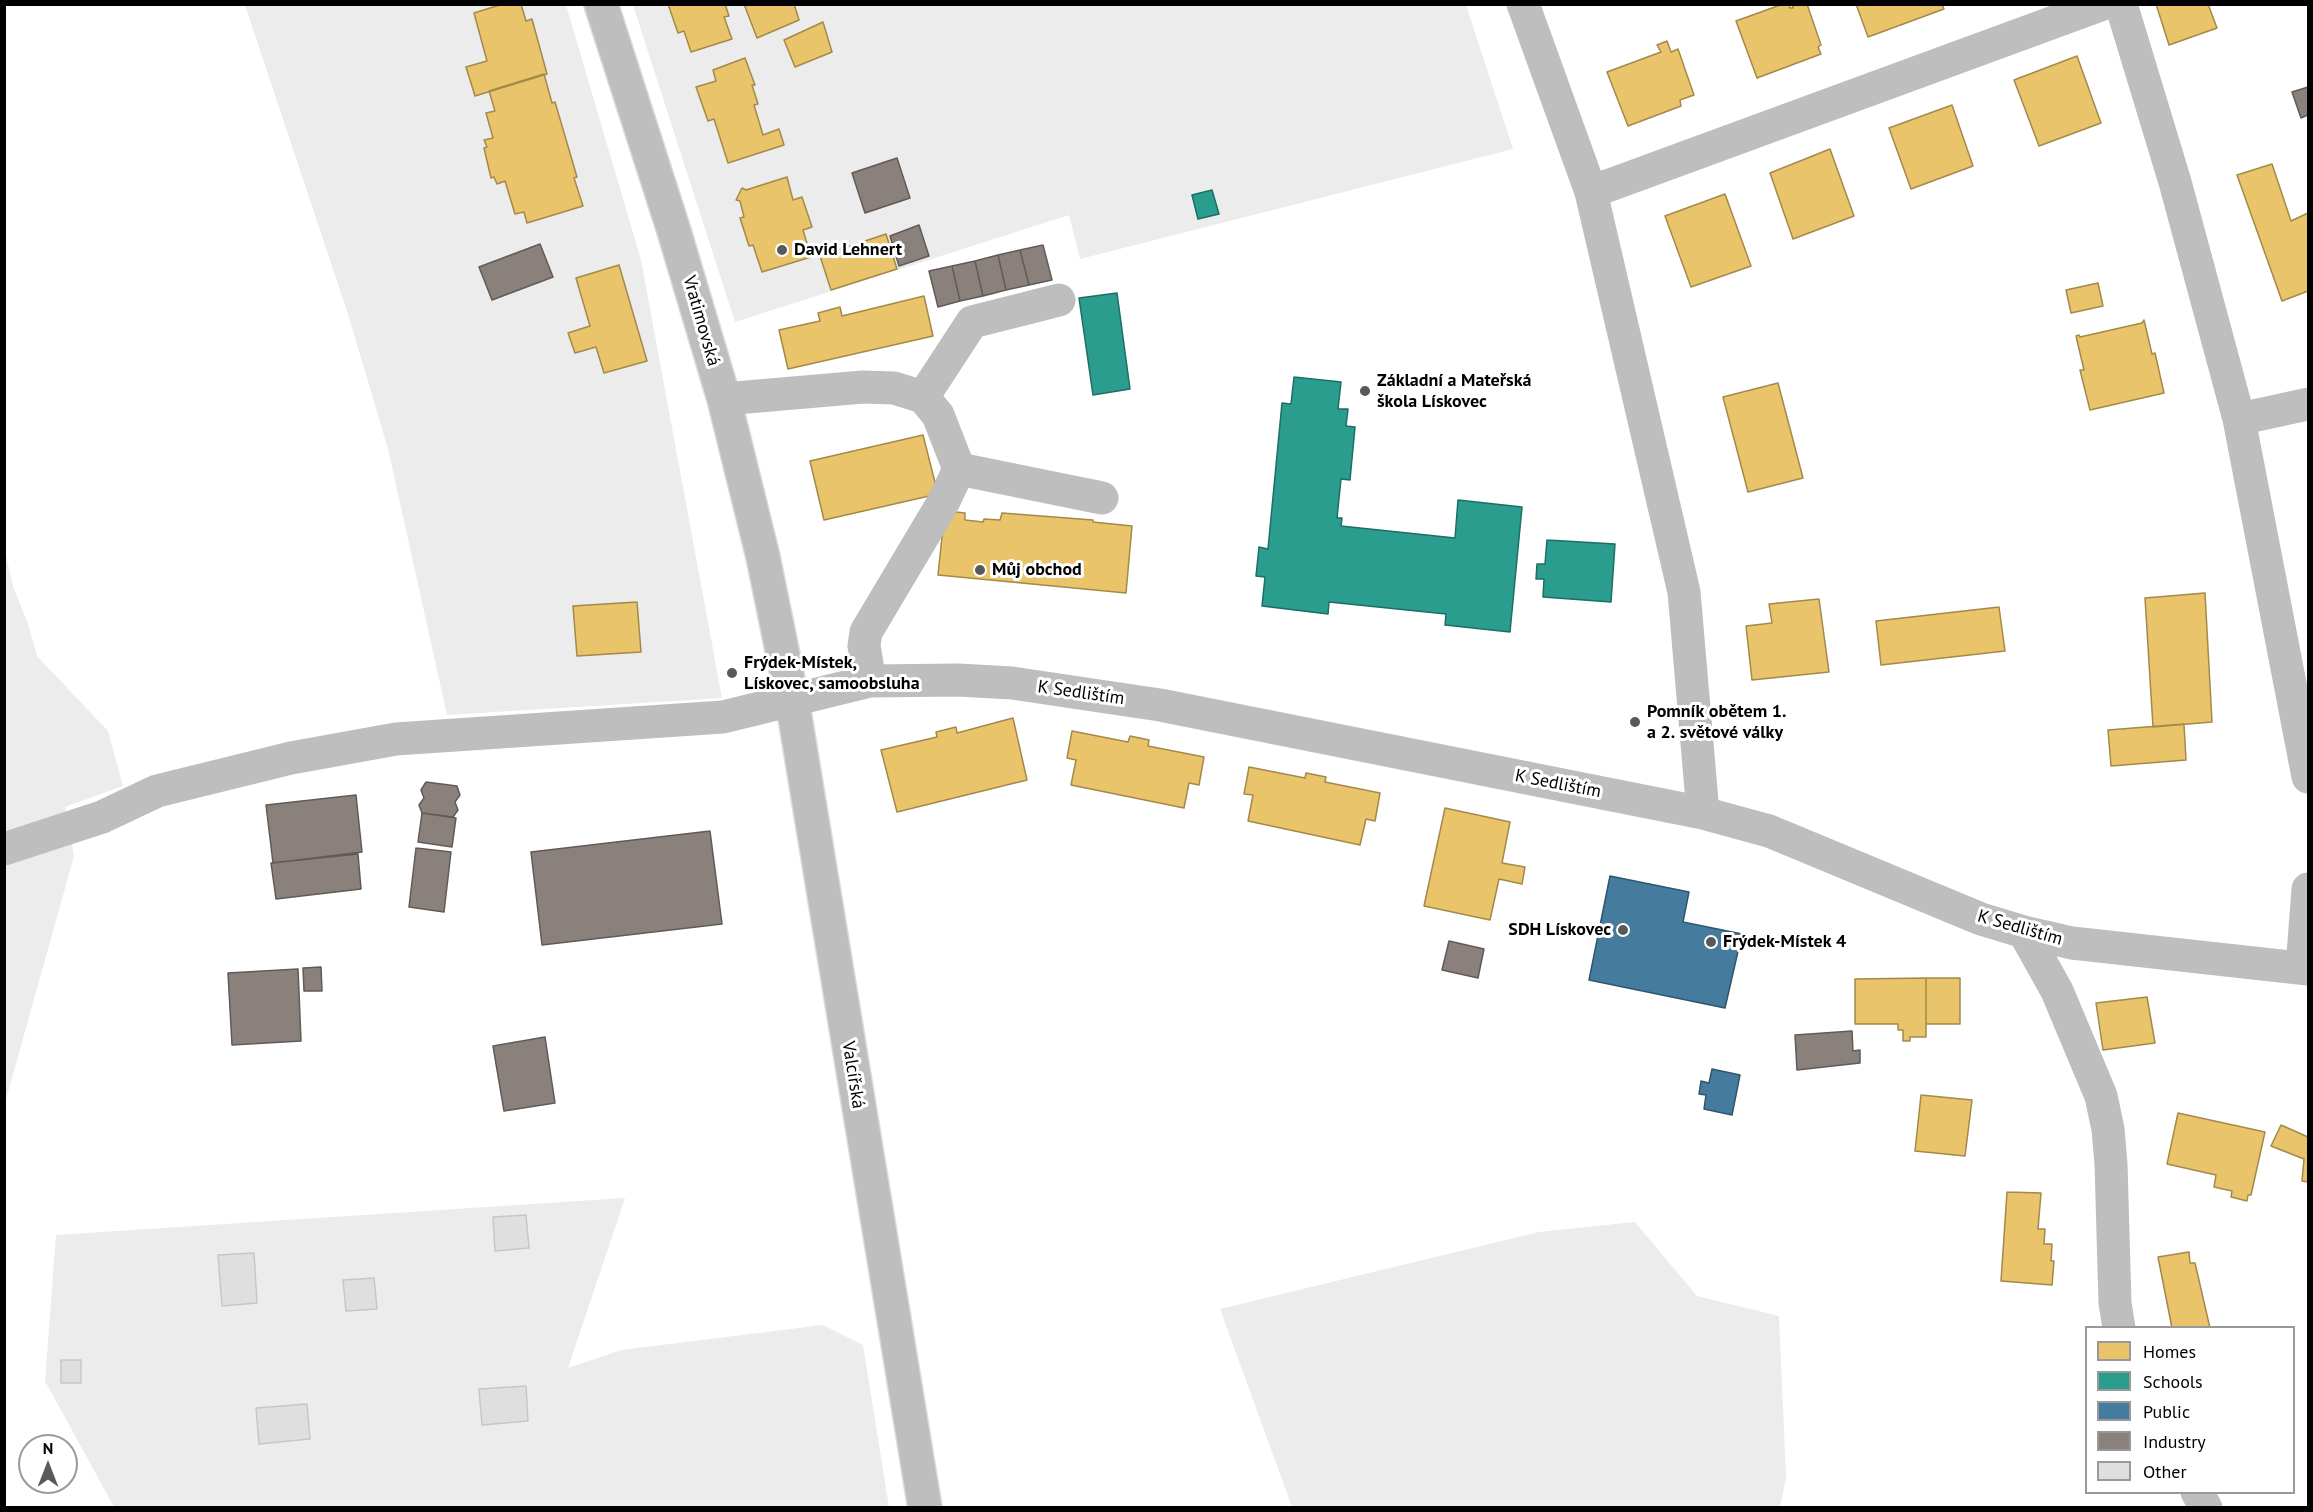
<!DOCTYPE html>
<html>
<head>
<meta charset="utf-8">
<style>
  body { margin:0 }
  #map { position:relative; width:2313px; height:1512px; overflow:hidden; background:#fff; font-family:"PT Sans",sans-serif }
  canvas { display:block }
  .frame { position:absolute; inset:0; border:6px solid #000; pointer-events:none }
  .legend { position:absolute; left:2085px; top:1326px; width:210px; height:168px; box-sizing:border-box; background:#fff; border:2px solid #999; margin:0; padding:8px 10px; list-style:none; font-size:18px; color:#000 }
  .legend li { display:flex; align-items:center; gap:12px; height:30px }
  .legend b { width:30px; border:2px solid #999 }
  .north { position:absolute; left:18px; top:1434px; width:60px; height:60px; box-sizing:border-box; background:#fff; border:2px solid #999; border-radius:50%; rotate:0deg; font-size:16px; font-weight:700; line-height:24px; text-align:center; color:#000 }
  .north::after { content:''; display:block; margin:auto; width:21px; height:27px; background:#595959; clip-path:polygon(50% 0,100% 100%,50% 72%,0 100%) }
</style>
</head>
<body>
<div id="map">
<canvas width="2313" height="1512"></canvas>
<div class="frame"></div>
<ul class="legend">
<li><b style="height:16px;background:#e9c46a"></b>Homes</li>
<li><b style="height:16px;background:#2a9d8f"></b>Schools</li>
<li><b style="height:16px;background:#457b9d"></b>Public</li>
<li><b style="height:16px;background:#8a817c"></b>Industry</li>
<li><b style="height:16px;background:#dfdfdf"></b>Other</li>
</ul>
<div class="north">N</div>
</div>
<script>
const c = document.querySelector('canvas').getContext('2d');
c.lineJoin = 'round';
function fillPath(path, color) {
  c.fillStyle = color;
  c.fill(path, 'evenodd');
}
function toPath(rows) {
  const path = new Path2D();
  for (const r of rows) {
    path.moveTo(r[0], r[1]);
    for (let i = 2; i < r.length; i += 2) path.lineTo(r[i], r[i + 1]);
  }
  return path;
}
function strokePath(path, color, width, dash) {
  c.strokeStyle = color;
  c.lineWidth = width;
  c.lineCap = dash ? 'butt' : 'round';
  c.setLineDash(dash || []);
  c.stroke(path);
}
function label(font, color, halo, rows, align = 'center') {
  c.font = font + ' "PT Sans",sans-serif';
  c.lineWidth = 6;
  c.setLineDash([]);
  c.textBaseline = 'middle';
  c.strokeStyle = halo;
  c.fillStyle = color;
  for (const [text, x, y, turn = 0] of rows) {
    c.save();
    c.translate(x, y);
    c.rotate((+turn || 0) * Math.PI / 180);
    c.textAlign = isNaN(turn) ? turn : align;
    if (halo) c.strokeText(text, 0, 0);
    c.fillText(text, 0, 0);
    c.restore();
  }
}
fillPath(toPath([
  [245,5,566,5,641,260,722,698,447,715,388,449,348,314],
  [633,5,1466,5,1513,149,1080,259,1069,215,735,322],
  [4,547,13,586,28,624,37,656,108,731,123,786,65,807,74,856,5,1103],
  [625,1198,568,1368,621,1350,823,1325,863,1345,889,1507,114,1507,45,1381,56,1235],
  [1635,1222,1697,1296,1779,1316,1786,1477,1780,1507,1292,1507,1220,1309,1539,1232]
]), '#ececec');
const homes = toPath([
  [503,4,521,4,526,21,532,19,547,74,475,96,466,67,487,61,474,13,503,4],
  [668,4,725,4,729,16,724,17,732,39,691,52,684,31,678,33,668,4],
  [744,4,794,4,799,20,757,38,744,4],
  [1783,4,1789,4,1790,8,1793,8,1792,4,1807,4,1821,45,1818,47,1821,54,1757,78,1736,21,1783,4],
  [1856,4,1942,4,1944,9,1868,37,1856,4],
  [2156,4,2208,4,2217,28,2169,45,2156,4],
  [823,22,832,52,795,67,784,40,823,22],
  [1667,41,1671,52,1678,49,1694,95,1680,100,1681,106,1628,126,1607,72,1661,52,1657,45,1667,41],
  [2077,56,2101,123,2039,146,2014,80,2077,56],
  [745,58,755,85,752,85,758,104,754,105,763,135,779,129,784,145,728,163,714,119,708,121,696,87,716,81,713,70,745,58],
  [544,74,552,103,555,102,577,177,574,178,583,206,527,223,524,212,515,214,505,181,497,184,494,177,491,178,484,148,487,147,484,140,493,138,486,113,495,111,489,91,544,74],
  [1952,105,1973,166,1911,189,1889,128,1952,105],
  [1830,149,1854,216,1793,239,1770,173,1830,149],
  [2272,164,2291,221,2308,213,2308,291,2282,301,2237,175,2272,164],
  [787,177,793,200,802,197,812,227,803,230,811,257,762,272,753,245,749,246,740,218,744,217,740,201,736,200,742,188,746,190,787,177],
  [1725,194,1751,266,1691,287,1665,216,1725,194],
  [886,234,897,269,831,290,820,256,886,234],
  [619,265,647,361,604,373,596,347,575,353,568,333,590,326,576,278,619,265],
  [2098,283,2103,306,2071,313,2066,290,2098,283],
  [924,296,933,336,788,369,779,330,820,321,818,313,840,307,842,316,924,296],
  [2144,320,2152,354,2155,353,2164,393,2090,410,2080,370,2084,370,2076,336,2079,335,2080,337,2142,323,2144,320],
  [1778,383,1803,478,1748,492,1723,397,1778,383],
  [923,435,938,494,824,520,810,461,923,435],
  [946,511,965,513,965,520,983,522,984,519,1000,520,1002,513,1093,520,1093,522,1132,526,1126,593,938,575,944,518,946,511],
  [2205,593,2212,722,2153,727,2145,598,2205,593],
  [1819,599,1829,672,1752,680,1746,626,1772,623,1769,604,1819,599],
  [637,602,641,652,577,656,573,606,637,602],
  [1999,607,2005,651,1881,665,1876,621,1999,607],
  [1013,718,1027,780,897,812,881,750,937,737,936,732,956,727,957,733,1013,718],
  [2184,724,2186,760,2111,766,2108,730,2184,724],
  [1072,731,1128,742,1130,736,1149,740,1148,746,1204,757,1199,785,1189,783,1184,808,1071,785,1076,760,1067,758,1072,731],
  [1249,767,1305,778,1306,773,1326,777,1325,782,1380,793,1375,821,1366,819,1360,845,1248,821,1253,795,1244,794,1249,767],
  [1445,808,1510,822,1502,863,1525,867,1522,884,1499,879,1490,920,1424,906,1445,808],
  [1926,978,1926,1037,1910,1037,1910,1041,1903,1041,1903,1030,1898,1030,1898,1024,1855,1024,1855,979,1926,978],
  [1926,978,1960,978,1960,1024,1926,1024,1926,978],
  [2147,997,2155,1043,2103,1050,2096,1003,2147,997],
  [1921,1095,1972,1100,1965,1156,1915,1151,1921,1095],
  [2178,1113,2265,1132,2251,1195,2248,1195,2247,1201,2231,1197,2232,1191,2214,1187,2216,1175,2167,1164,2178,1113],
  [2281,1125,2308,1137,2308,1182,2302,1181,2304,1159,2271,1146,2281,1125],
  [2007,1192,2041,1193,2038,1229,2045,1229,2044,1244,2052,1244,2051,1261,2054,1261,2052,1285,2001,1281,2007,1192],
  [2189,1252,2190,1263,2195,1263,2210,1328,2172,1328,2158,1257,2189,1252]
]);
fillPath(homes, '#e9c46a');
strokePath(homes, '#a3894a', 1.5);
const schools = toPath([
  [1212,190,1219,214,1198,219,1192,195,1212,190],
  [1117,293,1130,389,1093,395,1079,298,1117,293],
  [1294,377,1341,382,1338,409,1348,409,1346,426,1355,427,1350,480,1341,479,1337,518,1342,518,1341,526,1455,538,1458,500,1522,507,1510,632,1445,625,1446,614,1329,602,1328,614,1262,606,1265,577,1256,576,1259,547,1268,549,1282,403,1291,404,1294,377],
  [1547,540,1615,544,1611,602,1543,597,1544,579,1536,579,1537,564,1545,564,1547,540]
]);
fillPath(schools, '#2a9d8f');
strokePath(schools, '#1d6e64', 1.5);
const public = toPath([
  [1610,876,1689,892,1683,922,1742,934,1725,1008,1589,980,1610,876],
  [1712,1069,1740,1075,1732,1115,1704,1109,1706,1095,1699,1094,1701,1081,1709,1083,1712,1069]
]);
fillPath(public, '#457b9d');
strokePath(public, '#30566e', 1.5);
const industry = toPath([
  [2308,87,2308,115,2301,118,2292,92,2308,87],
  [897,158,910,198,865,213,852,173,897,158],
  [919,225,929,256,899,266,890,236,919,225],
  [540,244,553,277,492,300,479,267,540,244],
  [1043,245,1052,280,1029,285,1020,250,1043,245],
  [1020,250,1029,285,1006,290,998,255,1020,250],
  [998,255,1006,290,983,296,975,261,998,255],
  [975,261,983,296,960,301,952,266,975,261],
  [952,266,960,301,938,307,929,271,952,266],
  [426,782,457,786,460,795,455,802,458,810,453,817,422,813,419,805,424,798,421,790,426,782],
  [356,795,362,852,273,863,266,805,356,795],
  [422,813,456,818,452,847,418,842,422,813],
  [710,831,722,924,542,945,531,852,710,831],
  [416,848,451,852,444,912,409,907,416,848],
  [358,854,361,889,276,899,271,863,358,854],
  [1449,941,1484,949,1478,978,1442,970,1449,941],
  [321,967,322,991,304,991,303,968,321,967],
  [298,969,301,1041,232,1045,228,973,298,969],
  [1852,1031,1853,1051,1860,1050,1860,1063,1797,1070,1795,1035,1852,1031],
  [545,1037,555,1103,504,1111,493,1046,545,1037]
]);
fillPath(industry, '#8a817c');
strokePath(industry, '#615a57', 1.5);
const building = toPath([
  [526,1215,529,1248,495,1251,493,1217,526,1215],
  [254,1253,257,1303,222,1306,218,1255,254,1253],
  [374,1278,377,1309,346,1311,343,1280,374,1278],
  [61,1360,81,1360,81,1383,61,1383,61,1360],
  [526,1386,528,1421,482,1425,479,1389,526,1386],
  [307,1404,310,1439,259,1444,256,1408,307,1404]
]);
fillPath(building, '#dfdfdf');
strokePath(building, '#c7c7c7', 1.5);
const major = toPath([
  [601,4,674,231,724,399,763,557,792,699,925,1508]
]);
strokePath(major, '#dbdbdb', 36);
strokePath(toPath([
  [1523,4,1591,192,1684,592,1703,813],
  [2121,4,2175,182,2239,419,2308,777],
  [1591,192,2103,4],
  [923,397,972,322,1059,300],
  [724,399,863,387,894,388,923,397,938,415,959,469,944,501,866,632,864,646,870,681],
  [2239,419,2308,404],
  [959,469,1102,498],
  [4,849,102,817,157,791,291,758,396,739,723,717,870,681,958,680,1012,683,1160,705,1703,813,1769,831,1981,919,2024,932,2072,943,2308,969],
  [2024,932,2057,991,2101,1096,2108,1129,2111,1164,2115,1303,2119,1328],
  [2302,968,2308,889],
  [2197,1492,2206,1508]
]), '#bebebe', 33);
strokePath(major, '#bebebe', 33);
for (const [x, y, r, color] of [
  [782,250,6,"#595959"],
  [1365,391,6,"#595959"],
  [980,570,6,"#595959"],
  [732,673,6,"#595959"],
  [1635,722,6,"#595959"],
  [1623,930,6,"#595959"],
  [1711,942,6,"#595959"]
]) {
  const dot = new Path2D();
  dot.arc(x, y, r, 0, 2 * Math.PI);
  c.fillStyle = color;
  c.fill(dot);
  strokePath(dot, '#fff', 2);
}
label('bold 18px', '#000', '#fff', [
  ["David Lehnert",794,250],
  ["Základní a Mateřská",1377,381],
  ["škola Lískovec",1377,402],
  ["Můj obchod",992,570],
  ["Frýdek-Místek,",744,663],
  ["Lískovec, samoobsluha",744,684],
  ["Pomník obětem 1.",1647,712],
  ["a 2. světové války",1647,733],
  ["SDH Lískovec",1611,930,"right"],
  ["Frýdek-Místek 4",1723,942]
], 'left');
label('18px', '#000', '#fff', [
  ["Vratimovská",701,321,74],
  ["K Sedlištím",1081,693,8],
  ["K Sedlištím",1558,784,11],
  ["K Sedlištím",2020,928,16],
  ["Valcířská",853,1075,81]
]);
</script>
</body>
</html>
